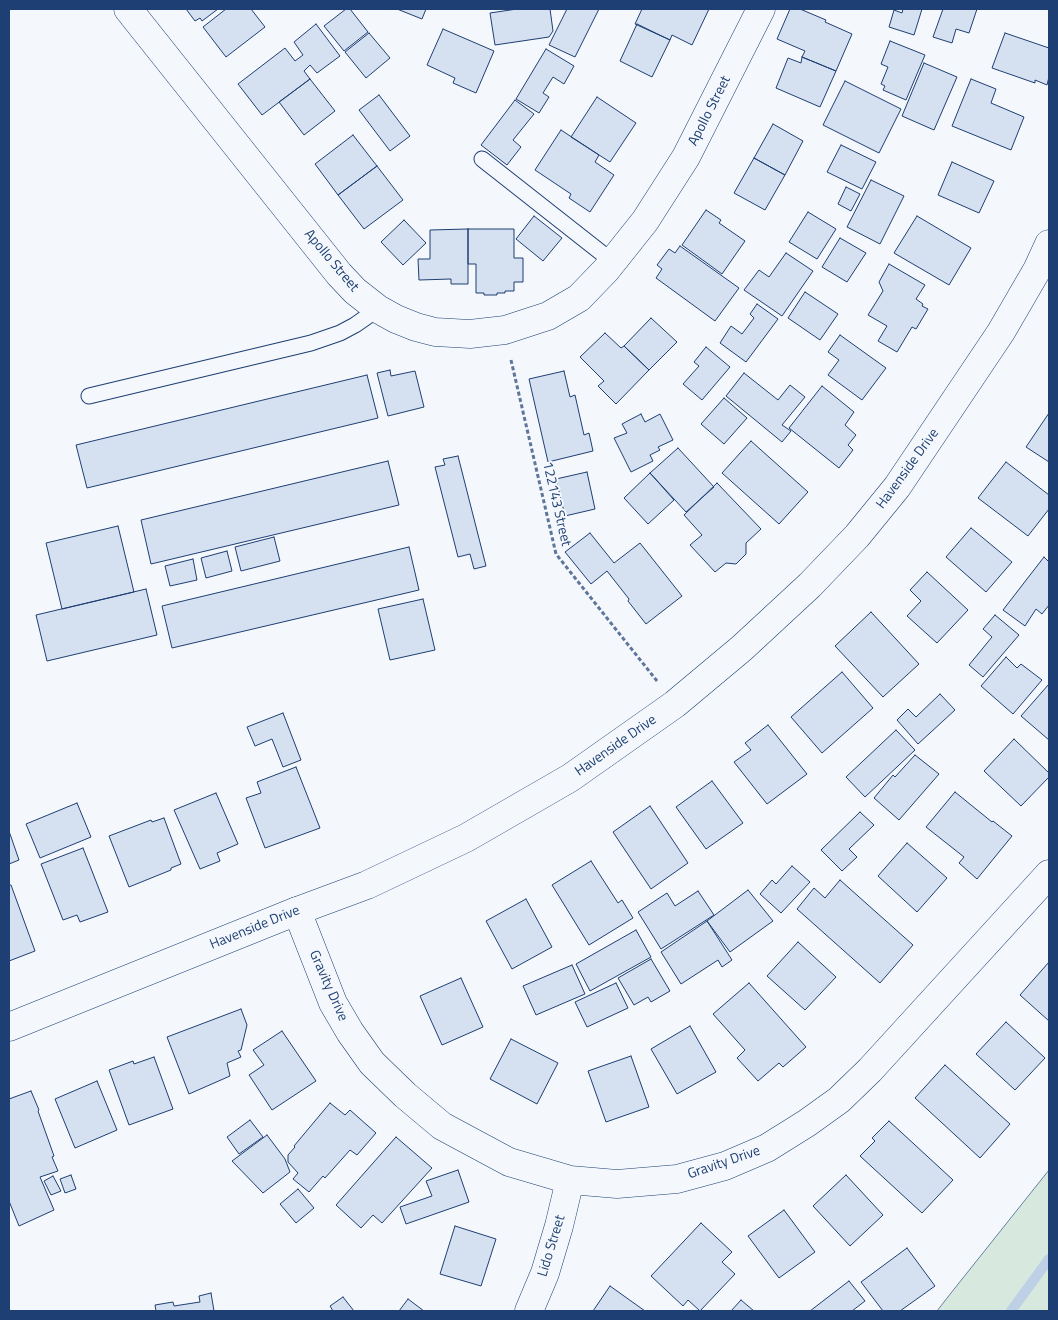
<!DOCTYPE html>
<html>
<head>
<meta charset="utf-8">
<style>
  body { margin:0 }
  #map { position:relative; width:1058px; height:1320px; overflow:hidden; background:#f4f7fb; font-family:"Titillium Web",sans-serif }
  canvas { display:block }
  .frame { position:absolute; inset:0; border:10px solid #1d3f73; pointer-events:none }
</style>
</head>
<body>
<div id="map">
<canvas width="1058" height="1320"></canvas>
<div class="frame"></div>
</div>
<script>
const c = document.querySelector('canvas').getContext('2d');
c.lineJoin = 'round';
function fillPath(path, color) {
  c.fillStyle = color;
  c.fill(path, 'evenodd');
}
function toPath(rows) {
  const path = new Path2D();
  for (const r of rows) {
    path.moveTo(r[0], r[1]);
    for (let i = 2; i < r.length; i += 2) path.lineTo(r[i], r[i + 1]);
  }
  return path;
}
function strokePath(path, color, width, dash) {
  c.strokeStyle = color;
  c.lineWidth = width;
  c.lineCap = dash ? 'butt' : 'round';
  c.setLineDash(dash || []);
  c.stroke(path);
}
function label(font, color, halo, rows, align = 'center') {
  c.font = font + ' "Titillium Web",sans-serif';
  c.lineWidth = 4;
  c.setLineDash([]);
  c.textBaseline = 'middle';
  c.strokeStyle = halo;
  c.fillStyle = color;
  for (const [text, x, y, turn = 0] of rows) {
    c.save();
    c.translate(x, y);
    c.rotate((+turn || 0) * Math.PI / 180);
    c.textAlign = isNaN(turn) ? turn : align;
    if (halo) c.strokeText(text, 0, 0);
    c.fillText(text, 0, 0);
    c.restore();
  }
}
const green = toPath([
  [1049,1170,1049,1311,937,1311,951,1293,1049,1170]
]);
fillPath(green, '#d7e8df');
strokePath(green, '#687fa3', 1);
strokePath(toPath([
  [1011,1311,1049,1259]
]), '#bed0e5', 10);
const building = toPath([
  [186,9,218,9,202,21,200,18,195,21,186,9],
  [226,9,251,9,265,27,226,57,203,27,226,9],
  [346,9,350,9,368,32,344,51,324,26,346,9],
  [397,9,426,9,422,19,397,9],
  [517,9,550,9,553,31,549,37,495,45,490,13,517,9],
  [567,9,599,9,575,57,549,45,567,9],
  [642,9,709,9,692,45,672,35,670,40,635,24,642,9],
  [790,9,800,9,826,20,825,22,852,34,836,71,802,57,805,51,777,39,790,9],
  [903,9,922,9,914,35,889,27,894,10,902,13,903,9],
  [943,9,977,9,969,33,956,29,952,43,933,37,943,9],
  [316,24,340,56,317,73,310,65,304,71,310,79,262,115,238,84,285,48,295,61,303,55,294,42,316,24],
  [637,24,670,40,652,77,620,61,637,24],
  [443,29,494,51,476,93,453,83,455,78,427,65,443,29],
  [369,33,390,58,366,78,345,52,369,33],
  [1005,33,1049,48,1049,77,1047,85,1035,80,1035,83,992,68,1005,33],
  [890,41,925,55,906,100,883,90,885,86,881,84,888,67,881,64,890,41],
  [546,49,574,66,564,84,553,77,543,93,549,97,539,113,516,99,546,49],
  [802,57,836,71,820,107,776,88,788,58,801,63,802,57],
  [924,63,957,77,934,130,902,116,924,63],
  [310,79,335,111,304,135,279,102,310,79],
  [971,79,996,89,991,103,1024,117,1011,150,952,126,971,79],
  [845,81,901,109,879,153,823,125,845,81],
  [379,95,410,136,390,151,359,110,379,95],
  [597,97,636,123,610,162,571,137,597,97],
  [515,100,534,114,513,140,521,147,507,165,481,145,515,100],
  [773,124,803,141,785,175,754,158,773,124],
  [561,130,599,155,595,162,614,175,590,212,569,198,571,194,535,170,561,130],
  [353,135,377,166,338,195,315,164,353,135],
  [841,145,876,162,862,189,827,172,841,145],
  [754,158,785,175,765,210,734,193,754,158],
  [952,162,994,181,979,213,938,195,952,162],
  [377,166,403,200,364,229,338,195,377,166],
  [871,180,904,196,880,244,847,227,871,180],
  [846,187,860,194,851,211,838,204,846,187],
  [706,210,721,220,719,223,745,241,722,274,682,245,706,210],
  [808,212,836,229,817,259,789,242,808,212],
  [534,216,562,238,543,261,516,239,534,216],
  [917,216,971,248,949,285,894,253,917,216],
  [404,220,426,243,403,265,381,242,404,220],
  [468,229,514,229,514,258,523,258,523,282,514,282,514,291,505,291,505,293,497,293,497,295,484,295,484,293,476,293,476,264,468,264,468,229],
  [468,229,468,284,451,284,451,279,419,280,418,259,430,259,430,230,468,229],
  [840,238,866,253,847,282,822,267,840,238],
  [680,246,739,288,715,321,656,278,662,269,657,265,669,249,675,253,680,246],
  [786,253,813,271,782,316,744,290,759,270,769,277,786,253],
  [889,264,925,285,916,299,923,304,922,306,928,309,916,329,912,327,897,352,878,341,887,326,868,315,883,291,879,282,889,264],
  [805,292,838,314,820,340,788,318,805,292],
  [757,304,778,319,746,362,720,343,731,326,742,334,754,318,750,314,757,304],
  [651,318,677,342,649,370,624,346,651,318],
  [605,333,621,348,624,346,649,370,616,404,598,386,604,381,580,357,605,333],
  [840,335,886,368,862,400,828,375,839,360,828,352,840,335],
  [706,347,730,367,702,400,683,384,699,366,694,362,706,347],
  [390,370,391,376,415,371,424,407,388,416,377,373,390,370],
  [564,371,570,397,575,395,584,435,589,433,593,451,548,462,529,379,564,371],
  [744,373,778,400,790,385,805,397,782,425,791,431,782,442,726,396,744,373],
  [367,375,378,418,87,488,76,445,367,375],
  [822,386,854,412,845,425,856,435,848,445,853,450,839,468,789,428,822,386],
  [724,398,747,418,724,444,701,424,724,398],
  [1049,413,1049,462,1026,447,1049,413],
  [641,414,645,422,660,414,673,440,658,447,660,450,650,455,653,461,631,472,614,438,627,433,622,424,641,414],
  [751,441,808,492,779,524,722,473,751,441],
  [678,448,714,487,686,512,650,473,678,448],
  [458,456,486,566,474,569,470,554,458,557,435,467,445,465,443,459,458,456],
  [388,461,399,505,151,564,141,520,388,461],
  [1006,462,1049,495,1049,509,1028,536,978,498,1006,462],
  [587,472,595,509,565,516,556,479,587,472],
  [650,473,674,500,648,524,624,498,650,473],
  [717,483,761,529,746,543,746,554,736,564,726,563,715,572,690,545,702,535,684,515,717,483],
  [118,526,134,592,62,609,46,543,118,526],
  [971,528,1012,562,986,592,946,557,971,528],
  [590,533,614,563,640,543,682,596,646,624,628,601,629,599,607,571,591,584,565,552,590,533],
  [274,537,280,561,241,571,235,547,274,537],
  [409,547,419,590,172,648,162,606,409,547],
  [227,551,232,571,206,578,201,558,227,551],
  [1044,557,1049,562,1049,605,1042,614,1036,609,1025,626,1003,610,1044,557],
  [193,559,197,580,170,586,165,566,193,559],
  [927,572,968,610,937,643,907,616,921,601,910,590,927,572],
  [146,589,157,635,47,661,36,615,146,589],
  [423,599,435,650,390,660,378,609,423,599],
  [871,612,919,664,883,697,835,646,871,612],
  [995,615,1019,635,983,677,969,665,992,637,983,629,995,615],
  [1006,657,1017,668,1021,664,1042,680,1013,714,981,686,1006,657],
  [842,672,873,708,822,753,791,717,842,672],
  [1049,684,1049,740,1021,716,1049,684],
  [940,694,955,710,918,744,897,720,908,709,916,717,940,694],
  [283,713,301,760,283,767,272,739,255,746,247,727,283,713],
  [768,725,807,774,767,804,734,762,751,750,745,743,768,725],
  [896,730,915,750,865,797,846,777,896,730],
  [1014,739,1049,773,1049,777,1021,806,984,771,1014,739],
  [915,755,939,774,899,820,874,798,893,775,895,777,915,755],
  [296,767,320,828,265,848,246,798,261,793,257,782,296,767],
  [712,781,743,823,706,849,676,807,712,781],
  [955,792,992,822,993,821,1012,836,977,879,959,863,964,857,926,827,955,792],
  [216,793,238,844,217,853,220,861,200,869,174,810,216,793],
  [77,803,91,837,40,858,26,824,77,803],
  [650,806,688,863,651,889,613,832,650,806],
  [860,812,874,825,849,849,857,857,842,871,821,850,860,812],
  [164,818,181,864,171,868,171,870,129,887,109,836,151,820,152,822,164,818],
  [9,831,19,860,9,864,9,831],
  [907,843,947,878,917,912,878,876,907,843],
  [83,848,108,912,80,922,77,915,63,920,41,864,83,848],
  [591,861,618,903,622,900,633,918,589,945,552,885,591,861],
  [792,866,810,882,781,913,760,894,772,880,776,884,792,866],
  [840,880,913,945,880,983,797,909,814,888,825,898,840,880],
  [9,885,11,885,35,951,9,961,9,885],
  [748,890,773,921,730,952,707,921,748,890],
  [698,891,714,915,661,949,638,912,667,893,675,906,698,891],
  [526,899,552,947,512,969,486,921,526,899],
  [707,921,732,960,722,967,718,960,681,984,661,952,707,921],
  [636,930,651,957,590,991,576,964,636,930],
  [798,942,836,977,805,1010,767,976,798,942],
  [651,959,670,991,651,1002,648,997,634,1005,618,978,651,959],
  [1049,962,1049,1021,1020,995,1049,962],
  [572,965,585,994,536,1015,523,986,572,965],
  [461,978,483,1027,442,1045,420,996,461,978],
  [616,983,628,1008,587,1027,575,1002,616,983],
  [749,983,806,1047,783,1067,779,1063,758,1081,737,1058,745,1050,713,1014,749,983],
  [241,1009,247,1025,241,1050,238,1051,241,1057,227,1063,230,1076,189,1094,167,1037,241,1009],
  [1006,1022,1045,1058,1015,1090,976,1054,1006,1022],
  [690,1026,716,1072,677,1094,651,1049,690,1026],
  [282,1031,316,1081,272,1110,249,1075,264,1065,253,1050,282,1031],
  [511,1039,558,1063,537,1104,490,1079,511,1039],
  [631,1056,649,1107,606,1122,588,1071,631,1056],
  [154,1057,173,1109,129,1125,109,1070,133,1061,134,1064,154,1057],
  [945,1065,1010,1124,980,1158,915,1098,945,1065],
  [97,1081,117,1130,75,1148,55,1099,97,1081],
  [31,1091,39,1110,38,1111,54,1156,52,1157,58,1171,40,1177,54,1210,19,1226,9,1201,9,1099,31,1091],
  [330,1103,345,1115,350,1110,376,1133,357,1155,350,1150,325,1178,323,1176,309,1192,293,1179,298,1173,288,1162,288,1155,295,1147,294,1146,330,1103],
  [250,1120,263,1137,239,1154,227,1137,250,1120],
  [889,1121,953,1180,922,1213,860,1156,875,1141,872,1138,889,1121],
  [267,1135,285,1159,290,1172,263,1193,232,1161,267,1135],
  [396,1137,432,1168,382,1223,373,1215,361,1228,336,1205,396,1137],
  [458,1170,469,1202,406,1224,400,1207,432,1196,426,1181,458,1170],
  [71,1175,76,1189,65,1193,60,1179,71,1175],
  [846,1175,883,1215,850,1246,813,1206,846,1175],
  [53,1176,61,1191,51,1195,44,1181,53,1176],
  [298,1189,314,1208,296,1223,280,1204,298,1189],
  [784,1210,815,1252,779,1278,748,1236,784,1210],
  [701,1223,732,1252,722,1262,735,1274,700,1311,688,1300,683,1306,651,1276,701,1223],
  [455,1226,496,1239,481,1286,440,1274,455,1226],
  [907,1248,935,1286,900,1311,883,1311,861,1282,907,1248],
  [849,1281,865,1301,852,1311,810,1311,849,1281],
  [610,1286,645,1311,593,1311,610,1286],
  [211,1293,214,1311,156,1311,155,1305,173,1302,174,1306,200,1302,199,1296,211,1293],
  [343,1297,354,1311,333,1311,330,1306,343,1297],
  [408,1299,424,1311,399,1311,408,1299],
  [741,1300,754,1311,731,1311,741,1300]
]);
fillPath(building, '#d5e0f0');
strokePath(building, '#1d3f73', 1);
const lane = toPath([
  [482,159,613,262],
  [89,396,311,343,340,333,355,325,378,309]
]);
const street = toPath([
  [128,9,339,274,355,291,378,309,396,319,416,327,435,332,470,334,505,330,548,316,579,298,606,270,645,221,686,157,761,9],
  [297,911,333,1003,350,1032,372,1063,405,1095,442,1126,509,1162,570,1180,617,1184,677,1179,725,1166,767,1148,807,1123,839,1100,870,1070,1049,874],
  [529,1311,545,1273,559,1226,570,1180]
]);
const secondary = toPath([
  [9,1027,297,911,367,885,466,838,570,778,675,704,742,648,810,585,857,536,897,487,1001,332,1037,270,1049,244]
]);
strokePath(lane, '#1d3f73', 17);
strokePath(street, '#1d3f73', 29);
strokePath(secondary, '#1d3f73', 29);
strokePath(toPath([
  [511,360,556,554,657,681]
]), '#5e769c', 3, [4, 2.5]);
strokePath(lane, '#f4f7fb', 15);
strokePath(street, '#f4f7fb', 28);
strokePath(secondary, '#f4f7fb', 28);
label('14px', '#1d3f73', '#f4f7fb', [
  ["Apollo Street",710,111,-63],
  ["Apollo Street",331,261,50],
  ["Havenside Drive",908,469,-54],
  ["122143 Street",556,504,77],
  ["Havenside Drive",616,746,-35],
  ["Havenside Drive",255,928,-22],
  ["Gravity Drive",328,986,66],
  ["Gravity Drive",724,1163,-19],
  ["Lido Street",552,1246,-73]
]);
</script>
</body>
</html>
